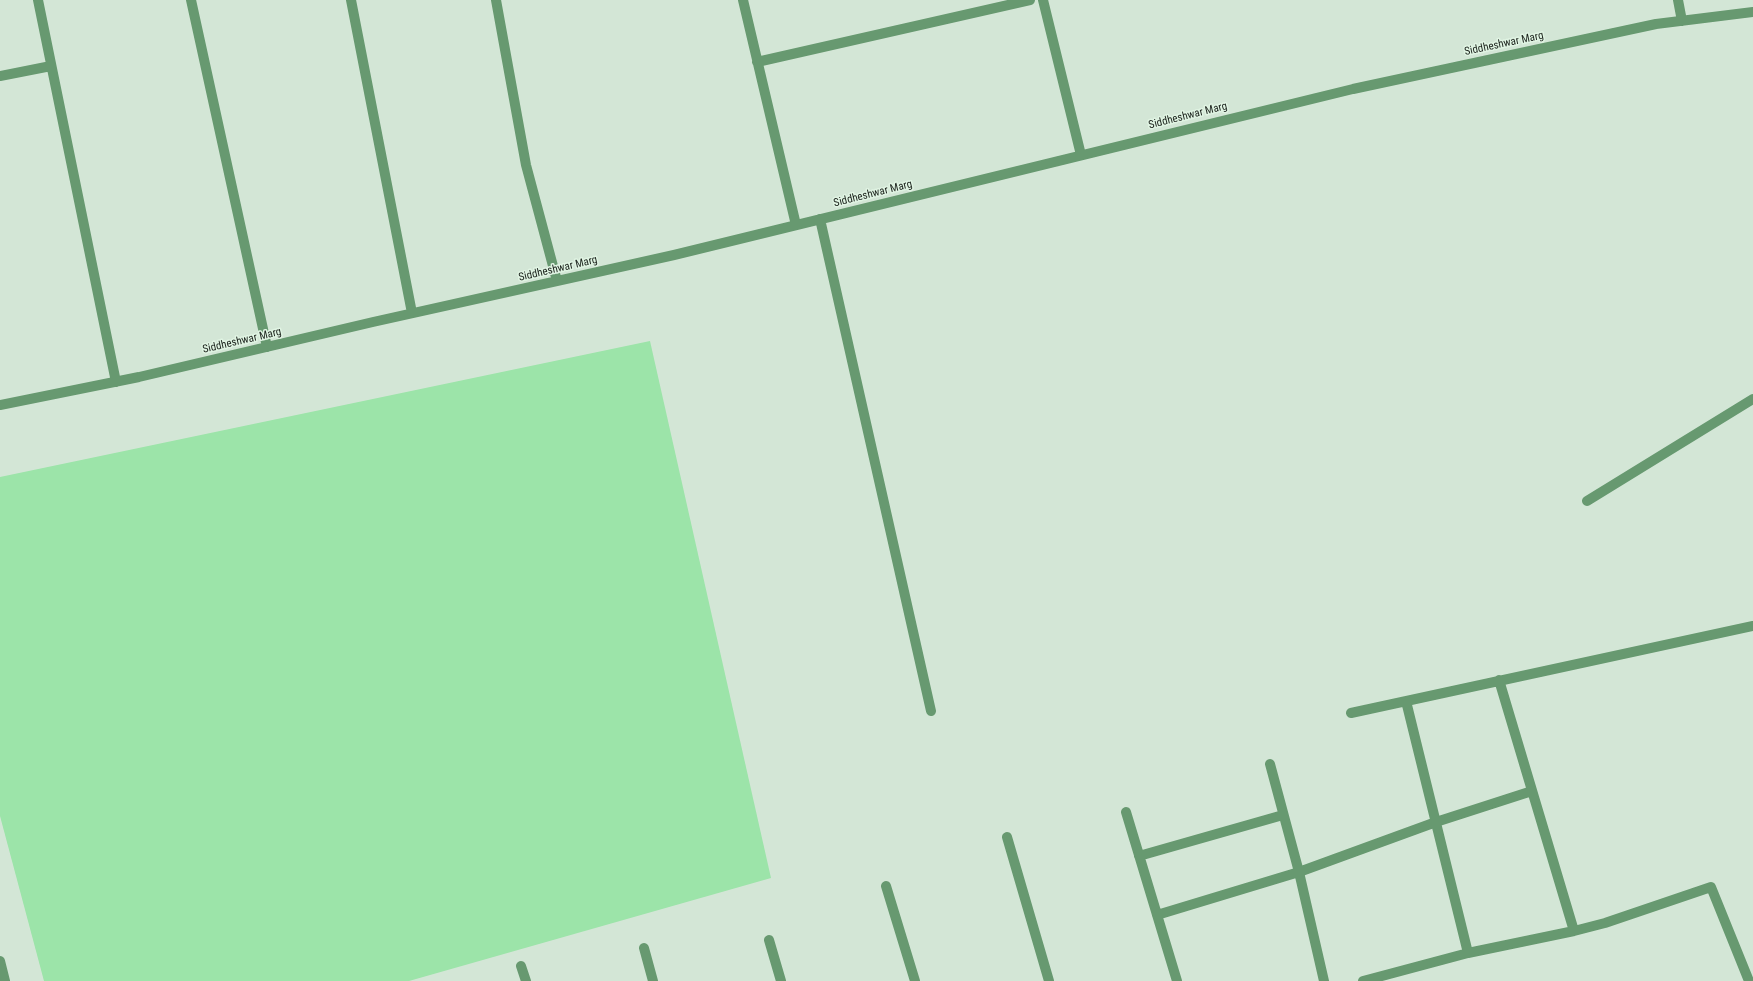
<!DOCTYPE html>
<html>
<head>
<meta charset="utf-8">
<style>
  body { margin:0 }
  canvas { display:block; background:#d3e6d6 }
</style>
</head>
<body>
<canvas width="1753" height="981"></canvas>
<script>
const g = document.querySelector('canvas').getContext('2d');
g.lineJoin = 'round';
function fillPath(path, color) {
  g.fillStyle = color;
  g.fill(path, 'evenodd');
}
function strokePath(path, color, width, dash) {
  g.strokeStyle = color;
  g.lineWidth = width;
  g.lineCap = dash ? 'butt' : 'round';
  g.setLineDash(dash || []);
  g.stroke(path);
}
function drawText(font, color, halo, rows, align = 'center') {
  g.font = font + ' "Roboto Condensed",sans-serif';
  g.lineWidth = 3;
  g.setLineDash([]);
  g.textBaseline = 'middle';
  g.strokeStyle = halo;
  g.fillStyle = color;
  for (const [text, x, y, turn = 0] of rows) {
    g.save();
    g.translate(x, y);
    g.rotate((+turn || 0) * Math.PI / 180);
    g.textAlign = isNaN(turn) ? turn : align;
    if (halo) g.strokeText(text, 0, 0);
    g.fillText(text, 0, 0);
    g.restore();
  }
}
fillPath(new Path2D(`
  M650,341L771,878L409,981H44L0,816V477Z`), '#9ce4a9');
strokePath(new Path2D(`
  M38,0L116,382
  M191,0L267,347
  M351,0L412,313
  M496,0L526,165L557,281
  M743,0L796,225
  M1043,0L1081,155
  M1678,0L1682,21
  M757,62L1030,0
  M0,76L51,66
  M820,219L931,711
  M0,405L139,377L373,322L674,255L1353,89L1656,24L1753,12
  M1587,501L1753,399
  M1499,680L1574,931
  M1406,701L1468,953
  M1351,713L1753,626
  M1270,764L1299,872L1324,981
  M1126,812L1177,981
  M1007,837L1049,981
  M1139,856L1283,815
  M886,886L915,981
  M1157,915L1299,872L1436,822L1532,791
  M769,940L781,981
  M644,948L653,981
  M0,961L5,981
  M521,966L526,981
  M1363,981L1468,953L1574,931L1605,923L1711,887L1749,981`), '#679970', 10);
drawText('11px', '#19201a', '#e0f4e3', [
  ["Siddheshwar Marg",1504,44,-12],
  ["Siddheshwar Marg",1188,116,-14],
  ["Siddheshwar Marg",873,194,-14],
  ["Siddheshwar Marg",558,269,-13],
  ["Siddheshwar Marg",242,341,-13]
]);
</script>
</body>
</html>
